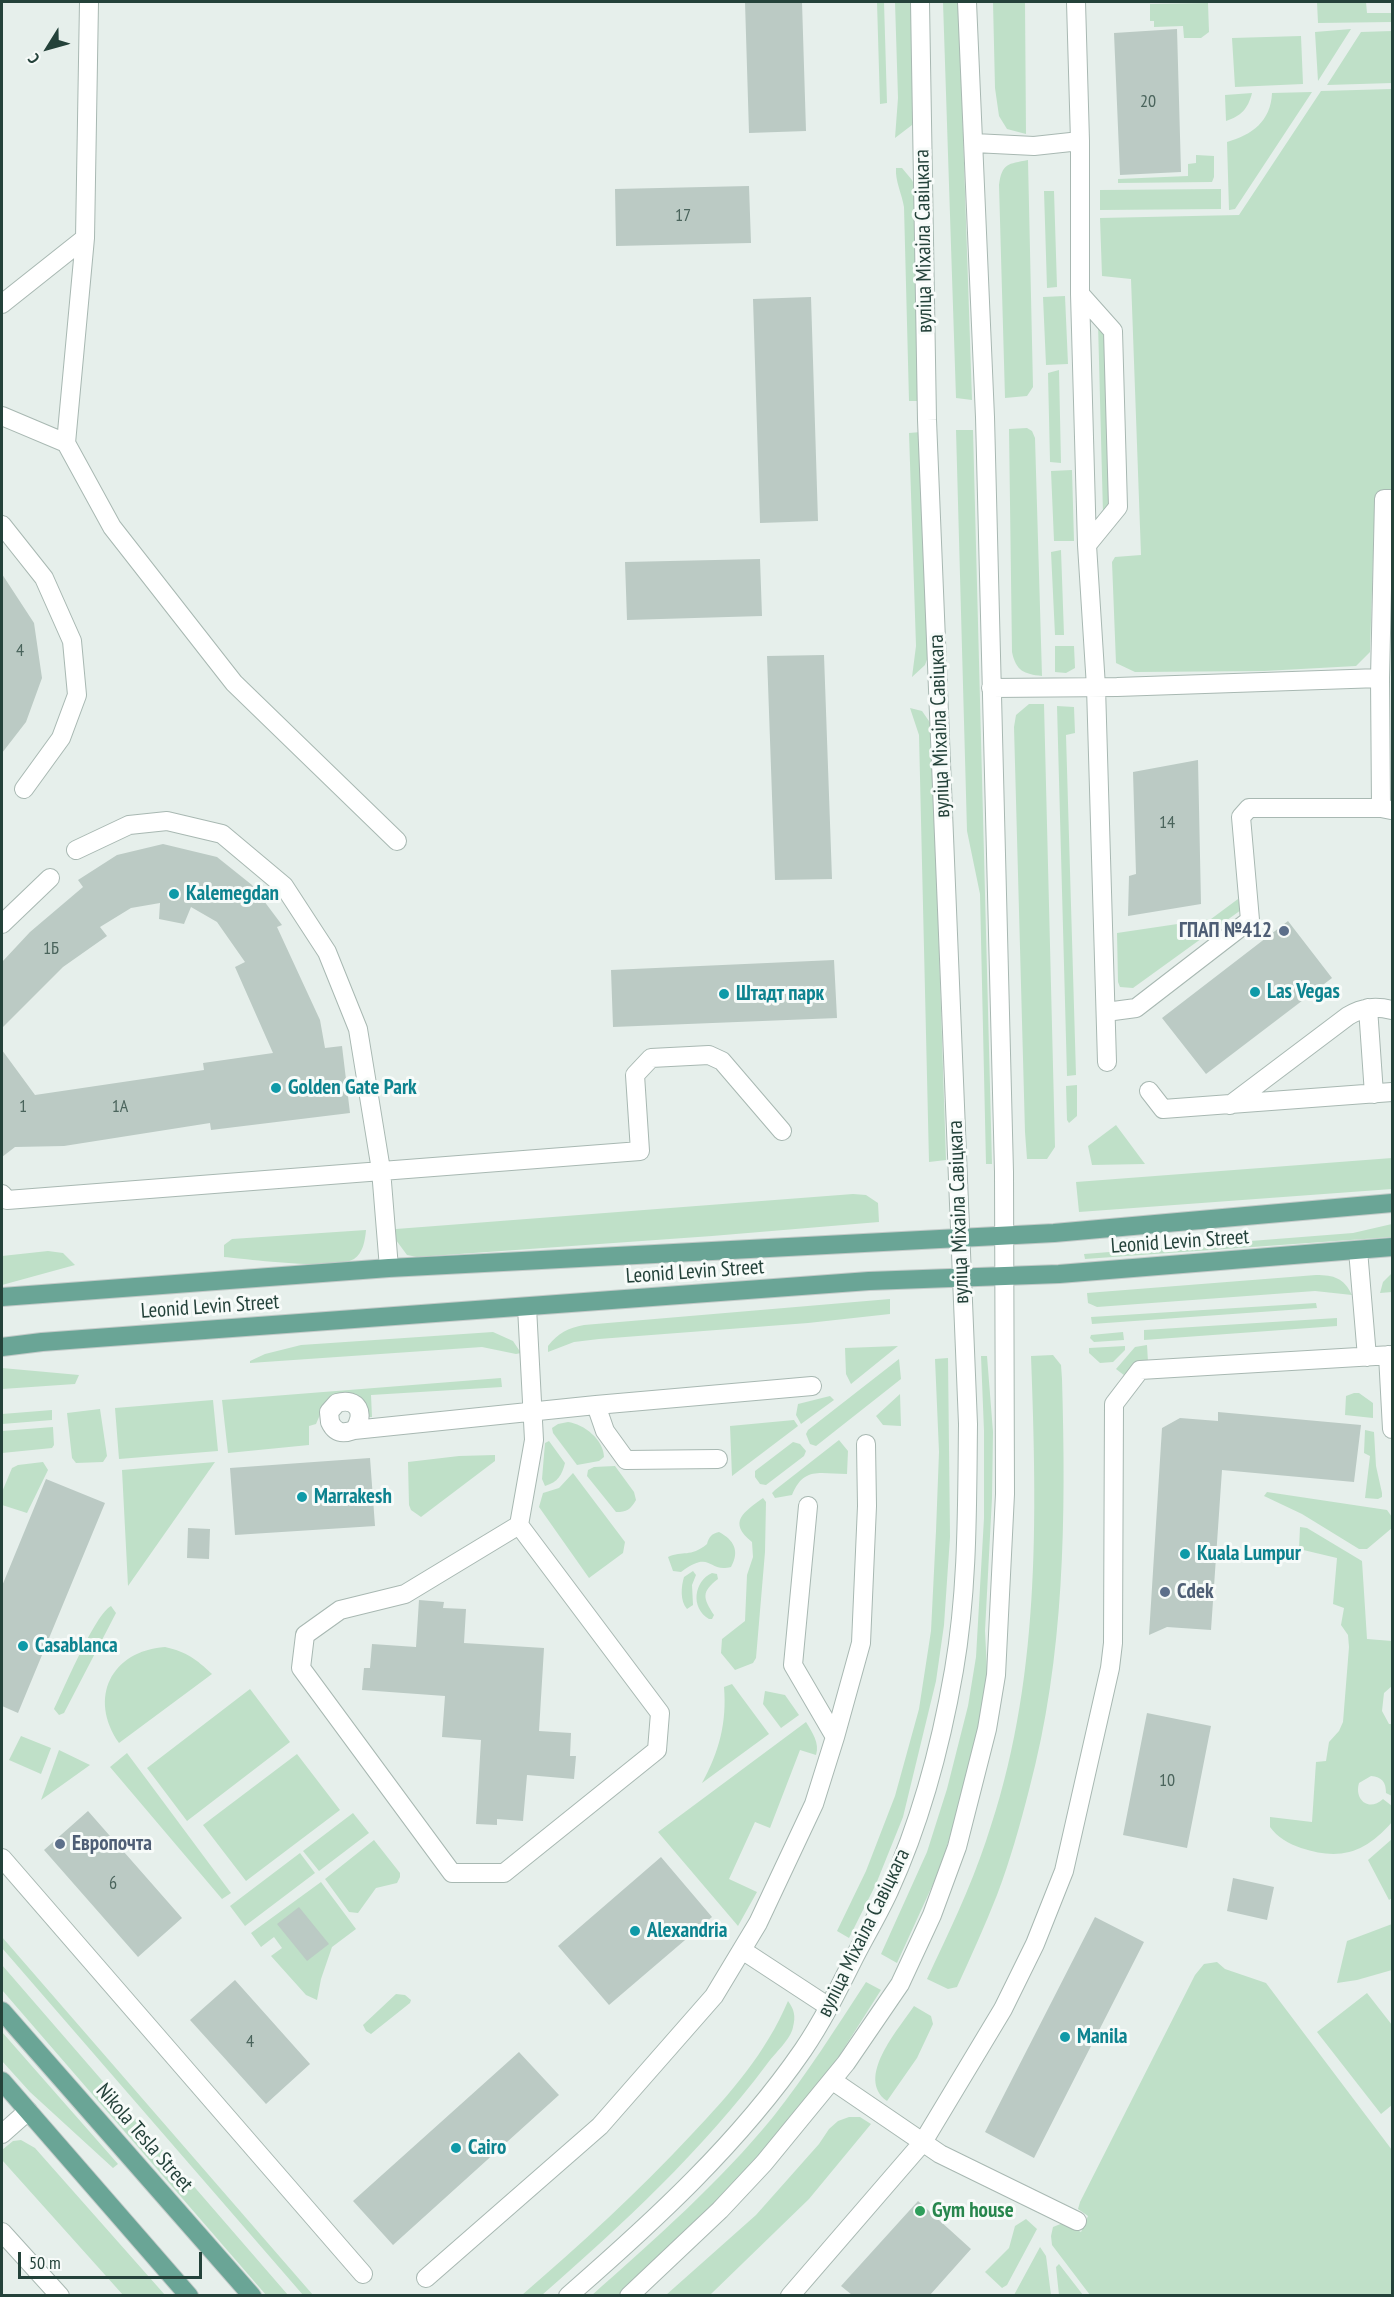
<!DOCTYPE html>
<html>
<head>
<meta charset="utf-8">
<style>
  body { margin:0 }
  #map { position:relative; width:1394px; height:2297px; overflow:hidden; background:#e6efeb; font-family:"PT Sans Narrow",sans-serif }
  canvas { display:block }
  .frame { position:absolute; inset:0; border:3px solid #24423a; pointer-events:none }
  .north { position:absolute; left:18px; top:18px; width:60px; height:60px; -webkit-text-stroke:4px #f7fbf9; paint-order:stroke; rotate:233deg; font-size:16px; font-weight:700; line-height:24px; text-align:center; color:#24423a }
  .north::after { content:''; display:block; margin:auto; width:21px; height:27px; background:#24423a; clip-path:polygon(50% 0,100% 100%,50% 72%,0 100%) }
  .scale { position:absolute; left:18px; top:2252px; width:184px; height:27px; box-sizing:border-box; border:3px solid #24423a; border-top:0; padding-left:8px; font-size:18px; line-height:21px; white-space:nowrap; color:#24423a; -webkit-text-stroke:4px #f7fbf9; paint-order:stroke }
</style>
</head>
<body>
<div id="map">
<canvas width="1394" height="2297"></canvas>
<div class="frame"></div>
<div class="north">С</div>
<div class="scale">50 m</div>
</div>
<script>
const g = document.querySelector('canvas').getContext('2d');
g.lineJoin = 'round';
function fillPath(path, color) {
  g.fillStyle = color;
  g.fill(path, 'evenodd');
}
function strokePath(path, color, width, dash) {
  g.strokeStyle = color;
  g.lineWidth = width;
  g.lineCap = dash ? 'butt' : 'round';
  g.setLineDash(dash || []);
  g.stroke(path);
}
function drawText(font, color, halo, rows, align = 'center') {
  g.font = font + ' "PT Sans Narrow",sans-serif';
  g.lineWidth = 6;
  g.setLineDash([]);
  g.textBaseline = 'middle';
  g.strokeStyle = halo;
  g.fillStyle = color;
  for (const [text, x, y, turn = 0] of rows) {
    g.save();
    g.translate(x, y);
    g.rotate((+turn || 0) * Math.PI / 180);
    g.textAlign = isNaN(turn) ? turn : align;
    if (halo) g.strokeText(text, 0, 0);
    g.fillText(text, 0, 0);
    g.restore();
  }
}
fillPath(new Path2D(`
  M877,2H884L887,103L880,104Z
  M895,2H912L916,107L912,125L895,138L898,98Z
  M943,2H957L959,14L972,400L956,398Z
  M993,2H1025L1026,134L1007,129L999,116L995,88Z
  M1317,2H1366L1367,13H1392V22L1318,23Z
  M1208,3L1209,32L1201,38H1184L1183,26L1154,27V21H1150V4Z
  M1351,29L1318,81L1315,32Z
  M1392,31V83L1327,85L1361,32Z
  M1301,36L1303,84L1235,87L1232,38Z
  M1392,89V493L1375,494L1370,652L1356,666L1264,671L1135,672L1116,663L1112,562L1115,557L1141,555L1131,279L1102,276L1100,218L1239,215L1321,91Z
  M1312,92L1235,209L1229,210L1227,142C1252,135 1271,121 1272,93Z
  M1252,93C1248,109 1241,116 1226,121L1225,95Z
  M1196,155L1214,156V177L1212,182L1118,183V179L1188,176V164L1196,163Z
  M1028,160L1033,387L1027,396L1005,398L999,185C1002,163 1008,164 1028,160Z
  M896,168H902L912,180L915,186L922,401H909L904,207C902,194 895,181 896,168Z
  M1221,189V209L1100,210V190Z
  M1044,191H1054L1057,287L1047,288Z
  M1065,296L1068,364L1046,365L1043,297Z
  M1098,323L1104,328L1109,507L1103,514Z
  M1059,370L1061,463L1050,462L1048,373Z
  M1027,428L1032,431L1035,438L1042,676C1024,674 1016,671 1012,652L1009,429Z
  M956,430H973L992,1164H986L980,894L967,831Z
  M921,432L929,654L925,665L912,677L916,646L909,433Z
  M1072,470L1074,541H1054L1051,471Z
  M1061,550L1064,635H1055L1051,552Z
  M1055,646H1074L1075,668L1066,673L1055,672Z
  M1029,704H1044L1055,1147L1047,1159H1027L1025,1132L1014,727L1016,715Z
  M1057,706L1074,707L1075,733L1066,735L1076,1075L1067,1076Z
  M910,708L922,711L931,724L934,797L946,1160L929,1162L919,735Z
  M1238,899L1241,910L1133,988L1120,987L1118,982L1117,933L1211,919Z
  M1077,1085V1116L1069,1123L1067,1120L1066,1086Z
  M1116,1125L1145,1164L1092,1165L1088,1146Z
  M1392,1158V1189L1079,1212L1076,1182Z
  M853,1194L866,1195L878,1203L879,1222L712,1236L417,1257L407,1255L393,1236L396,1229Z
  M1392,1224V1237L1085,1259L1084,1254L1353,1233Z
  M366,1230C365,1241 363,1253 354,1259C335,1271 249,1259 224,1257V1245L232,1239Z
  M48,1251L63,1253L75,1265L2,1285V1256Z
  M1392,1273V1292L1380,1293L1383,1282Z
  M1316,1275C1334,1275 1344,1278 1352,1295L1315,1291L1097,1307L1088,1303L1087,1293Z
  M890,1299V1314L808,1323L599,1339L574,1342L548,1352V1346C558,1333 568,1328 584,1325Z
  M1316,1303L1317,1308L1092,1324L1091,1317Z
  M1337,1318V1326L1144,1340V1330Z
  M493,1332L513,1341L521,1353L516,1354L482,1347L250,1363V1361L265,1354L301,1345Z
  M1123,1332L1124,1340L1094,1342L1090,1338L1091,1335Z
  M1147,1345L1148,1362L1129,1379L1116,1369L1135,1347Z
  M898,1346L851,1384L846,1374L845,1348Z
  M1125,1346V1350L1113,1362L1100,1363L1089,1353V1348Z
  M1053,1355L1061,1365L1062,1379C1066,1516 1065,1656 1029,1790C1020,1825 1010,1861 997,1895C985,1926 971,1956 957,1987L948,1989L927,1979C948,1934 970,1889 986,1841C1041,1684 1037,1520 1031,1356Z
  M981,1356H987L993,1432L992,1498L985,1631L988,1689L958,1811L939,1871L897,1963L881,1954L927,1852L947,1789L968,1706L976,1657L984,1518V1431Z
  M948,1358L950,1537L944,1625L936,1681L903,1817L876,1884L849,1938L837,1931L866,1871L895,1796L919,1709L931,1631L936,1531L939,1452L935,1359Z
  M899,1359L901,1379L816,1446L810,1444L806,1434L808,1430Z
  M2,1368L79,1375L75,1384L2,1389Z
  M501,1378L502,1387L371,1395L372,1417H367L362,1405L322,1410L316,1424L309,1426V1445L228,1453L222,1400Z
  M1354,1393H1359L1373,1403V1418L1345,1415L1346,1396Z
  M900,1394L901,1426L883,1425L876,1416Z
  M830,1396L834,1400L801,1424L796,1415L798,1404Z
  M213,1400L218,1451L119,1459L115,1408Z
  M100,1409L107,1456L103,1462L76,1463L72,1458L67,1413Z
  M52,1410V1420L2,1424V1414Z
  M794,1420L798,1426L732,1476L730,1426Z
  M568,1422C584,1424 604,1440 604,1457L599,1461L577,1465L553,1433L552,1428L558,1424Z
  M53,1427L54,1445L52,1448L2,1453V1431Z
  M1365,1430L1374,1432L1376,1466L1382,1493V1497L1378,1499L1365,1498L1370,1456L1364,1453Z
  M839,1440L848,1451L847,1474C820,1474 804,1466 792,1495L775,1498L772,1493L775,1490Z
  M549,1441L565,1463C562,1475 558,1482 545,1486L542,1479L545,1443Z
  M793,1442L800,1444L806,1451L804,1456L766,1485L760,1484L755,1477V1471Z
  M495,1455V1461L421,1517L411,1510L409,1505L408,1462L459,1456Z
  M43,1462L48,1470L27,1513L2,1505V1492L12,1468L18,1465Z
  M215,1462L128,1586L122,1470Z
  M615,1466L634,1492L636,1500C630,1510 627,1512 616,1512L587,1476L588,1470L594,1467Z
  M573,1473L625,1542L623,1553L589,1578L539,1507L543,1493L559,1488Z
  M1267,1492L1387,1510L1392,1517V1528L1367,1549H1359L1302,1514L1264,1496Z
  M763,1498L766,1502L765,1552L756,1658L753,1663L735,1670L721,1653L722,1639L745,1621L747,1575L753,1557L752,1542C727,1522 744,1512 763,1498Z
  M1300,1527L1307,1528L1362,1561L1367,1639L1392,1641V1686L1384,1693L1382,1711L1389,1724H1392V1796L1386,1793C1386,1782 1382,1777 1371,1776L1359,1783C1354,1800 1369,1812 1383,1799L1392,1806V1822C1365,1853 1340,1861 1301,1848C1289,1844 1277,1837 1270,1827V1817L1312,1822L1316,1762L1326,1761L1329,1742L1339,1731L1343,1722L1349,1647L1348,1635L1341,1625L1344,1608L1333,1604L1337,1558L1299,1549Z
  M719,1532C734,1540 740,1551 731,1567C707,1573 712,1549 681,1572L673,1571L668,1557C683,1550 690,1558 707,1544C709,1537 711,1534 719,1532Z
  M693,1571L696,1575L692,1585L693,1605L687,1609C680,1601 681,1587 684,1577Z
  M712,1573L717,1574L718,1579C701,1592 703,1598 714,1615L712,1619H709C690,1608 694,1581 712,1573Z
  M111,1606L116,1613L64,1713L59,1715L54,1709C64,1689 95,1614 111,1606Z
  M165,1647C187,1652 196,1659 212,1674L119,1743C88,1698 111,1651 165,1647Z
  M732,1684L769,1734L702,1783C719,1752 727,1723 724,1687Z
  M250,1689L290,1742L187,1821L147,1768Z
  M765,1691L785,1695L799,1715L781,1728L763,1704Z
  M806,1722C812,1732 820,1743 816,1755L800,1750L770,1828L755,1822L729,1879L757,1892L738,1926L658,1832Z
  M21,1736L51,1748L41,1774L9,1760Z
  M59,1750L90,1765L41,1800Z
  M127,1753L231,1893L222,1899L110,1767Z
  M297,1754L340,1810L246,1881L203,1825Z
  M353,1813L369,1833L319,1871L303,1851Z
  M1392,1839V1898L1389,1900L1368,1860Z
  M374,1840L400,1873V1877L397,1883L376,1888L358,1913L349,1912L325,1879Z
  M300,1853L315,1873L245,1926L230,1906Z
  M321,1882L356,1929L332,1947L321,1979L317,2000L306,1995L271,1956L282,1948L274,1937L261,1947L251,1933Z
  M1392,1924V1970L1357,1980L1337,1983L1347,1941Z
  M2,1937L313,2295H303L2,1948Z
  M1217,1962L1225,1969L1266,1983L1392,2150V2295H1090L1052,2245L1051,2236L1053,2227L1063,2223L1081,2232L1088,2216L1078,2209L1080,2202L1195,1975L1204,1964Z
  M2,1965L288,2295H266L2,1990Z
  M866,1982L881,1990L834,2064L787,2127L672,2249L620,2295L591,2296C655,2239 719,2183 773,2117C807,2074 836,2028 866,1982Z
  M1367,1993L1392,2025V2105L1381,2114L1317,2032Z
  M396,1994L405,1995L411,2000L410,2003L371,2034L366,2031L363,2025Z
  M788,2001C794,2009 796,2016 793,2027C791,2039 775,2053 767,2064C702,2151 623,2224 542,2295H522C581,2244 638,2192 692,2134C730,2094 766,2053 788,2001Z
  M914,2006L931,2016L933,2024L917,2058L887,2101C855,2078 898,2030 914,2006Z
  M2,2032L118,2164L113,2168L30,2092L2,2061Z
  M849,2117H860L871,2124L809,2199L710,2295H666L756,2215L819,2144L829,2129L838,2121Z
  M21,2140L35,2148L165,2295H123L2,2160V2150L13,2141Z
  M1026,2219L1037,2229L1007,2285L1002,2288L985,2272L1009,2248L1015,2226Z
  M1040,2247L1046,2256L1051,2295H1014Z
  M1059,2264L1083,2295H1059L1056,2267Z`), '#bfe0c8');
fillPath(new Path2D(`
  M745,2H802L806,131L749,133Z
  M1177,29L1181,172L1120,175L1114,33Z
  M749,186L751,243L616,246L615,189Z
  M811,297L818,521L760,523L753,299Z
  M760,559L762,616L627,620L625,562Z
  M2,574L34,623L42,678L26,722L2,753Z
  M824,655L832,879L775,880L767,656Z
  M1198,760L1201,904L1128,916L1129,876L1136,874L1133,772Z
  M163,844L217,857L252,885L282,925L277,927L320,1020L325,1048L342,1046L350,1113L211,1130L210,1123L64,1146L15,1147L2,1157V1050L35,1095L204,1070L203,1063L273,1053L235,967L245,962L217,922L191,907L184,924L159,919L160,903L131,908L100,927L107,936L63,967L2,1028V962L30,932L83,887L78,880L117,855Z
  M1288,921L1332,978L1206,1074L1162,1018Z
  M834,960L837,1018L613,1027L611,970Z
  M1218,1412L1361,1425L1354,1482L1222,1470L1211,1630L1167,1627L1149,1635L1162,1428L1180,1418L1218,1421Z
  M370,1458L375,1526L235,1535L230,1468Z
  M46,1479L105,1503L18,1713L2,1706V1586Z
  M188,1528L210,1529L209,1559L187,1558Z
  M419,1600L444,1602L443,1608L466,1609L464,1643L544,1648L539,1731L571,1733L570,1756H576L574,1779L527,1775L523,1821L497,1819V1825L476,1824L481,1740L442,1737L445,1696L362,1690L364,1668H370L372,1644L416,1647Z
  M1147,1713L1211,1726L1187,1848L1123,1835Z
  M88,1811L182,1918L138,1957L44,1850Z
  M661,1857L712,1917L609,2005L558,1946Z
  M1233,1878L1274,1887L1267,1920L1227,1911Z
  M299,1907L329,1944L307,1961L277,1924Z
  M1095,1917L1144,1942L1034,2158L985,2132Z
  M235,1980L310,2064L266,2104L190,2020Z
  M519,2052L559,2095L393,2245L353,2201Z
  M918,2201L971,2249L930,2295H852L841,2286Z`), '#bbcac4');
const minor = new Path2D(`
  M1080,141V294L1087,545L1096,687L1107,1062
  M974,143L1034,146L1080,141L1076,2
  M1080,294L1113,331L1118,507L1087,545
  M2,304L85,238L89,2
  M2,416L66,443L112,527L234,683L397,841
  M66,443L85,238
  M2,525L44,578L72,641L77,695L61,738L24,789
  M991,688L1117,687L1380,678
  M1391,810L1381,808L1380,678L1384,499H1392
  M76,850L129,825L167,821L222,834L284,886L327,952L358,1029L381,1170L389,1268
  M2,924L50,878
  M1368,1008L1374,1094
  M1106,1012L1136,1008L1250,920L1241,817L1249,808H1381
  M1149,1091L1163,1109L1392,1092
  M1230,1105L1348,1016C1363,1007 1376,1006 1392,1010
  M2,1194L7,1200L640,1151L635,1075L651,1058L709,1055L722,1061L782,1131
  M1358,1250L1367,1357
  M1388,1355L1392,1429
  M596,1405L605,1431L626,1460L718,1459
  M354,1430C366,1414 358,1397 337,1403L329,1412L330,1422C335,1433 343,1434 354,1430L596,1405L812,1386
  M808,1506L793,1665L835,1737
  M519,1525L405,1594L340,1610L305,1635L301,1668L452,1873H504L657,1750L660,1713L519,1525L534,1440L527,1307
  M2,1858L363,2274
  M742,1950L829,2007
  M833,2081L940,2154L1077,2221
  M2,2134L28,2111
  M2,2232L60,2296
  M426,2278L600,2126L714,1996L758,1923L814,1804L835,1737L861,1643L867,1506L866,1444
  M568,2296C653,2222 739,2143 803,2050C822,2022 837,1992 852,1962C864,1938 878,1915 889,1891C921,1821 941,1745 954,1670C968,1589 967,1506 968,1424L927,420L920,2
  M629,2296L720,2210L764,2163L846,2063L900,1984L932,1915L957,1847L987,1729L996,1675L1005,1494L1004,1172L985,417L967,2
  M790,2296L923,2142L1003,2009L1035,1944L1064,1871L1110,1668L1113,1643L1114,1404L1140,1370L1392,1355`);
const major = new Path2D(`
  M2,1297L389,1268L1054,1233L1392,1203
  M2,1347L42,1342L869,1281L1059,1274L1392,1247
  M2,2011L252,2296
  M2,2081L189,2296`);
strokePath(minor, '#a8b8b2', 20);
strokePath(major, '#c2cac8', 20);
strokePath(minor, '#fff', 18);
strokePath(major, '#6aa596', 18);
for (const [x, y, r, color] of [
  [174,894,6,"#0f9aa8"],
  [1284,931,6,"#5c6f8a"],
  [1255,992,6,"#0f9aa8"],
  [724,994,6,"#0f9aa8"],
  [276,1088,6,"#0f9aa8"],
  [302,1497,6,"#0f9aa8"],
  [1185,1554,6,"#0f9aa8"],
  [1165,1592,6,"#5c6f8a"],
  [23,1646,6,"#0f9aa8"],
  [60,1844,6,"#5c6f8a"],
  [635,1931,6,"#0f9aa8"],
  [1065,2037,6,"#0f9aa8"],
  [456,2148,6,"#0f9aa8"],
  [920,2211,6,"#2e9e5b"]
]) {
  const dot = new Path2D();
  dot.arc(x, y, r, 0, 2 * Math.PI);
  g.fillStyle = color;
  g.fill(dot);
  strokePath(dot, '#f7fbf9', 2);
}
drawText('18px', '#4a645c', null, [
  ["20",1148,102],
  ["17",683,216],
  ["4",20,651],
  ["14",1167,823],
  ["1Б",51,949],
  ["1",23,1107],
  ["1А",120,1107],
  ["10",1167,1781],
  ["6",113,1884],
  ["4",250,2042]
]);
drawText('21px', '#24423a', '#f7fbf9', [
  ["вуліца Міхаіла Савіцкага",924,241,-91],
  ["вуліца Міхаіла Савіцкага",940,726,-92],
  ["вуліца Міхаіла Савіцкага",959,1212,-92],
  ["Leonid Levin Street",1180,1242,-4],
  ["Leonid Levin Street",695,1272,-4],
  ["Leonid Levin Street",210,1307,-4],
  ["вуліца Міхаіла Савіцкага",864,1933,-64],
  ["Nikola Tesla Street",144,2138,49]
]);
drawText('bold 21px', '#0d838f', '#f7fbf9', [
  ["Kalemegdan",186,894],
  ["Las Vegas",1267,992],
  ["Штадт парк",736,994],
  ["Golden Gate Park",288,1088],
  ["Marrakesh",314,1497],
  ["Kuala Lumpur",1197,1554],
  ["Casablanca",35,1646],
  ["Alexandria",647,1931],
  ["Manila",1077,2037],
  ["Cairo",468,2148]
], 'left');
drawText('bold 21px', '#4e5e75', '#f7fbf9', [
  ["ГПАП №412",1272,931,"right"],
  ["Cdek",1177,1592],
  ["Европочта",72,1844]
], 'left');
drawText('bold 21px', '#27864d', '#f7fbf9', [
  ["Gym house",932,2211]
], 'left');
</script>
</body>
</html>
